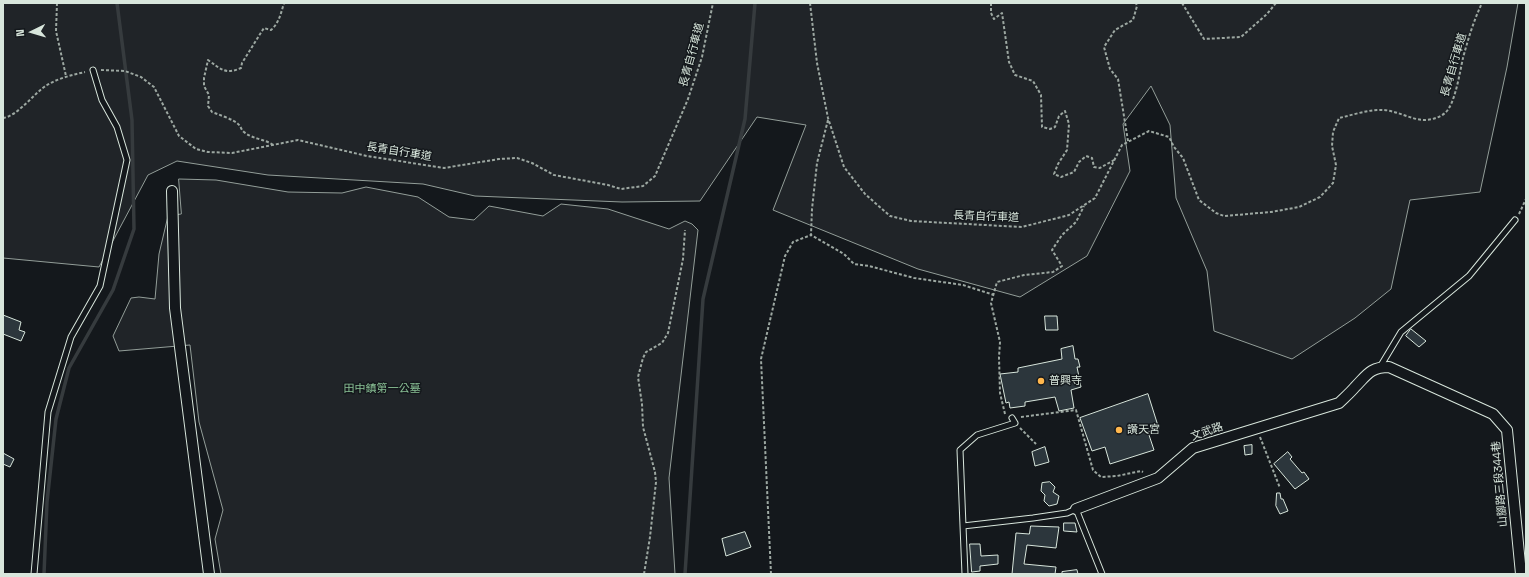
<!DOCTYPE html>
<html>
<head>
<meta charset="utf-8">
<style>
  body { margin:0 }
  #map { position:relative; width:1529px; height:577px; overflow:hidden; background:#14181c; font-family:"Space Grotesk",sans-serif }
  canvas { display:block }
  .frame { position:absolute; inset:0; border:4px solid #d8e6dc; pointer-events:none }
  .north { position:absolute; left:12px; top:12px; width:40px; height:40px; -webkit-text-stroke:3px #14181c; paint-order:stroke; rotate:265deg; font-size:11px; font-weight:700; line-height:16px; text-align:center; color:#d8e6dc }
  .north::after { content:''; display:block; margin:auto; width:14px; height:18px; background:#d8e6dc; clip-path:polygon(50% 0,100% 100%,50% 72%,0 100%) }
</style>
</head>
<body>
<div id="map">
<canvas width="1529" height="577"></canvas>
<div class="frame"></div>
<div class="north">N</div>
</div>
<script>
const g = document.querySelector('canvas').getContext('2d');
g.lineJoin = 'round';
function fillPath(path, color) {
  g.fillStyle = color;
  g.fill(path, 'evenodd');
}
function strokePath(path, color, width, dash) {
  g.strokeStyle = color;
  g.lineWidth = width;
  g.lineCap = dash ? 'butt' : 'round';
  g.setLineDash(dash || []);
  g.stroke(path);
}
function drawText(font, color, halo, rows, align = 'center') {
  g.font = font + ' "Space Grotesk","Noto Sans TC",sans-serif';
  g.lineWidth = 3;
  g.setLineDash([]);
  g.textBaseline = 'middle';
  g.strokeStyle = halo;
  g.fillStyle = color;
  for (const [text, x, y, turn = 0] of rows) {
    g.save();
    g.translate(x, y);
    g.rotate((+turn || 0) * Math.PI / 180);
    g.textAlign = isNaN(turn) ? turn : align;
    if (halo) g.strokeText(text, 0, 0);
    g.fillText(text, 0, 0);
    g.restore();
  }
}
const green = new Path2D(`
  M3,3H1518L1507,67L1480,192L1410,200L1391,289L1355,318L1292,359L1214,331L1207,271L1176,198L1170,125L1151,86L1123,124L1130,171L1087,256L1020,297L918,269L773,210L806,125L757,117L700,201L622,202L475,196L423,184L268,175L177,161L148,175L99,267L3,258Z
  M179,179L216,180L288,192L342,193L366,187L418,197L449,217L474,220L489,206L543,216L561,204L608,209L669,229L685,221L692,224L698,230L669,478L675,574H221L215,539L223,510L199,422L190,345L119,351L113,336L131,298L139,297L155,299L159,254L168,216L181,214Z`);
fillPath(green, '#202428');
strokePath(green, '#939e99', 1);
strokePath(new Path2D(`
  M44,574L47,502L56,419L69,368L113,290L134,229L132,120L117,3
  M685,574L703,299L745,119L755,3`), '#363b3e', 3.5);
const building = new Path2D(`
  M3,315L21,322L19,330L25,332L21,341L3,334Z
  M1045,316H1057L1058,330H1046Z
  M1411,329L1426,341L1419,347L1406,336Z
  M1073,346L1075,359H1078L1080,367H1077L1081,387L1071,390L1074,408L1059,411L1055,397L1025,402V406L1010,408L1009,402L1006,403L1000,374L1018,372V368L1062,359L1061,349Z
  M1148,394L1159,429L1148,432L1154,450L1110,464L1105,447L1092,451L1080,418Z
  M1252,445V454L1245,455L1244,446Z
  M1045,447L1049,462L1035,466L1032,452Z
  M1288,452L1292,457L1290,459L1302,473L1304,472L1309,479L1295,489L1274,464Z
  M3,453L14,459L10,467L3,464Z
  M1050,482L1055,487L1053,492L1059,496L1057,504L1049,506L1044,501L1045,495L1041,491L1042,483Z
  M1277,493H1280L1281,499H1283L1288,511L1280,514L1276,506Z
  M1064,523H1075L1077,532L1064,531Z
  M1031,526L1059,527L1056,548L1027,545L1024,564L1056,567L1055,574H1012L1016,533L1029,534Z
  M745,532L751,547L726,556L722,539Z
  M970,544H980L981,556L998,555V564L980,566V571L972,572Z
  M1077,570L1078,574H1062V572Z`);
fillPath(building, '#2c363c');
strokePath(building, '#d8e6dc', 1);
const lane = new Path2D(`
  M1380,367L1401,332L1469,276L1515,220
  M963,526L960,450L977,435L1015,423L1012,418
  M34,574L48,412L71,337L100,286L127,160L117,127L102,100L93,70
  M965,574L963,526L1033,518L1067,513L1076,509L1102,574`);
const street = new Path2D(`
  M172,191L175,308L209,574
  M1076,509L1158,478L1193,448L1339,403C1344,398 1350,393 1355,387C1367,375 1370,367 1389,367L1493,414L1507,430L1521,574`);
strokePath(lane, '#d8e6dc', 7);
strokePath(street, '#d8e6dc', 12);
strokePath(new Path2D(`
  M57,3L56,31L66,76
  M810,3L817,63L828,118L844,167L865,194L890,216L911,221L1022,227L1069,215L1095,198L1122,145L1149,131L1169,137L1174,147L1183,158L1199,200L1216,213L1224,216L1271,212L1299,207L1320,197L1333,183L1336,165L1332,146L1333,132L1339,118C1353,115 1369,109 1384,110C1397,111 1410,119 1423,120C1431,120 1439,118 1445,113C1455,105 1460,71 1463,58C1468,39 1474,20 1482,3
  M991,3V13L994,19L1002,13L1009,62L1015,75L1033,81L1041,95L1042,127L1050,129L1055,127L1059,116L1065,111L1069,124L1067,150L1058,164L1054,174L1061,177L1074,172L1079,162L1086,156L1092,158L1094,167L1100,168L1114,160
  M1182,3L1204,39L1241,37L1267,14L1276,3
  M101,70L125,71L141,77L154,87L179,136L196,149L208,152L232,153L298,140L367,156L444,168L499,159L517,158L532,163L554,175L608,185L621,189L643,186L655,176L688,99L702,57L713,3
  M3,118C18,116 34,93 47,85C59,78 72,75 85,72
  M828,120L817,163L812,209L811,235L844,254L854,264L869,266L914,278L963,285L994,295
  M1128,141L1118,79L1110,69L1104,47L1115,30L1133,20L1137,6L1136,3
  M273,145C265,139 252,139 244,132C241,130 241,126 238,124C235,120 217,114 212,112L208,106L209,95L204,86V78L208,60C221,69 225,75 241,68L242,63L262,31L264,28L271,30C279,23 281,13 284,3
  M1519,214L1526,199
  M1005,414L1000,393L999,357L1000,342L991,303L997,282L1024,275L1053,272L1062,266L1052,250L1062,235L1076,222L1084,206
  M1021,417L1076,410L1093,470L1101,477L1117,476L1141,471L1143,472
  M1020,428L1036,444
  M1260,437L1280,488
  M644,574L650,537L656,482L655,472L643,427L642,404L638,377L643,358L646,352L662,343L668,333L683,259L685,230
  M771,574L761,359L785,256L793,242L811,235`), '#9da8a2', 2, [3, 2]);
strokePath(lane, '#14181c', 5);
strokePath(street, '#14181c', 10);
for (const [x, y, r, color] of [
  [1041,381,4,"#ffb74d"],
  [1119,430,4,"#ffb74d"]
]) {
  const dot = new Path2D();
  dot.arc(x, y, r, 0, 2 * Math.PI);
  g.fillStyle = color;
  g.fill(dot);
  strokePath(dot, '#14181c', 1.5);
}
drawText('11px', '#d8e6dc', '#14181c', [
  ["長青自行車道",692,55,-75],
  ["長青自行車道",1454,65,-74],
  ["長青自行車道",399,152,9],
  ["長青自行車道",986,217,2],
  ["文武路",1207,432,-19],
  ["山腳路三段344巷",1500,484,-95]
]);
drawText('11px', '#d8e6dc', '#14181c', [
  ["普興寺",1049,381],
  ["讚天宮",1127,430]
], 'left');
drawText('11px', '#8ac095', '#14181c', [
  ["田中鎮第一公墓",382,389]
]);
</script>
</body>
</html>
